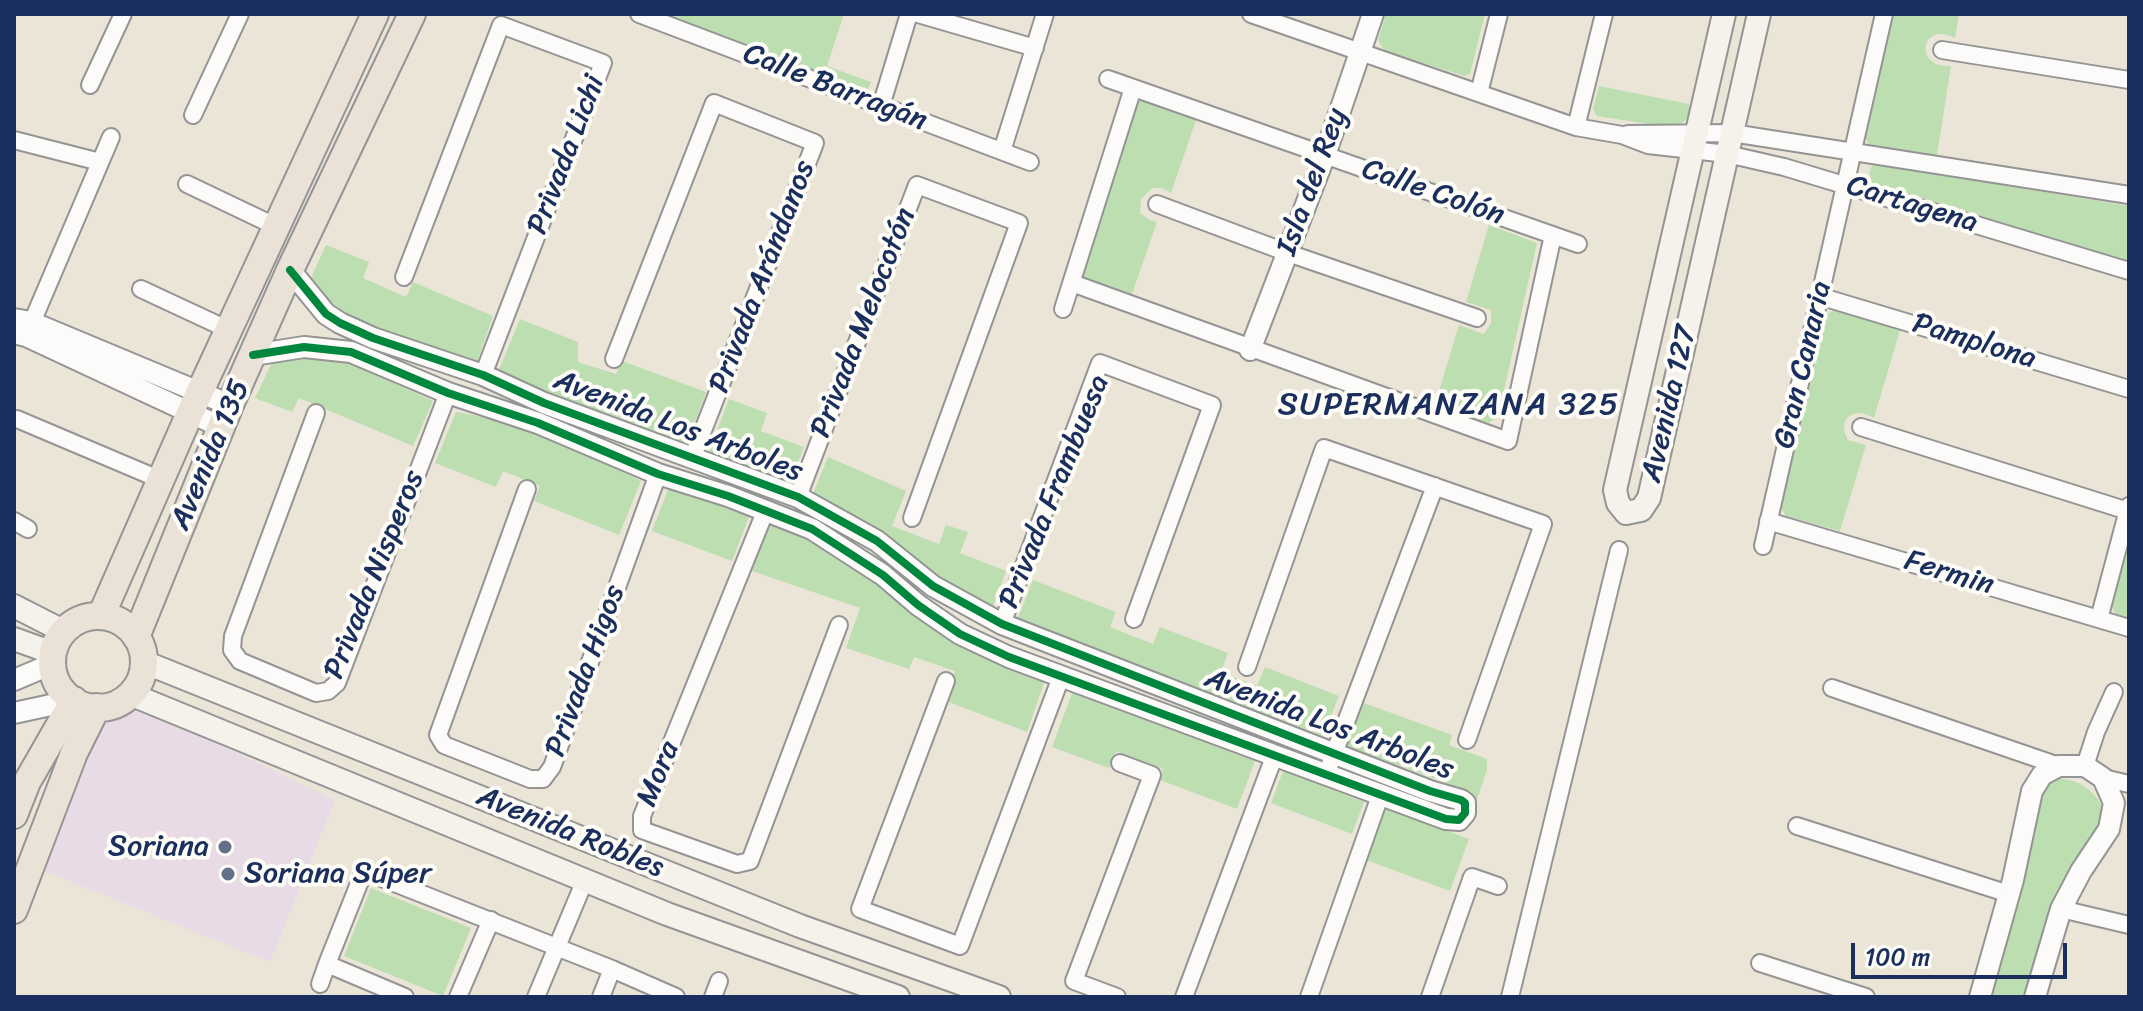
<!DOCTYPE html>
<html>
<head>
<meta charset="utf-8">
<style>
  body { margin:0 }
  #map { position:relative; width:2143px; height:1011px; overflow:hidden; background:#ebe5d8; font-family:Sriracha,sans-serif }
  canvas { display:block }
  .frame { position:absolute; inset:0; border:16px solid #1b2f5e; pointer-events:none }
  .scale { position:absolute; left:1851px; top:943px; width:216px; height:36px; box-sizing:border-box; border:4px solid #1b2f5e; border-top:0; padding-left:10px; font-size:24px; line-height:28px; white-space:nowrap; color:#1b2f5e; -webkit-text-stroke:6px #fdfcf7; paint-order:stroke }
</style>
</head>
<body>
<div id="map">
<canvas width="2143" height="1011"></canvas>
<div class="frame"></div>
<div class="scale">100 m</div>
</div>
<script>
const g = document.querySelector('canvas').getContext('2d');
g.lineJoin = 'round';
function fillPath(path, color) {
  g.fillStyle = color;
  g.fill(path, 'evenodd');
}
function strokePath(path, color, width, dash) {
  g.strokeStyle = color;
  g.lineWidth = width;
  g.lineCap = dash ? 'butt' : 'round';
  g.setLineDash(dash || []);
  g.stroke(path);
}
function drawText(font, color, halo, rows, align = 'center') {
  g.font = font + ' Sriracha,sans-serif';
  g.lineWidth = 8;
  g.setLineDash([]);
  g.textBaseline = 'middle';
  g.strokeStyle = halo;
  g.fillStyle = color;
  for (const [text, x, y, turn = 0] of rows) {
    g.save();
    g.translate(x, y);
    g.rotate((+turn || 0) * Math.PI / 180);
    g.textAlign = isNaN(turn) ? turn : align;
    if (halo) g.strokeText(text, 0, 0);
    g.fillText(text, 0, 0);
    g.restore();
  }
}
fillPath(new Path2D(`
  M135,705L335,800L270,962L42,870L100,714H115L128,710Z`), '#e8dbe6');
fillPath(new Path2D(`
  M660,14H844L827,66L871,82L867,91Z
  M1386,14H1485L1470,74L1464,76L1385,51L1378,40Z
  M1892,14H1959L1955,38C1921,20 1912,68 1951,66L1937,155L1869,145L1865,137Z
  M1599,86L1689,104V118L1673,128L1597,116L1593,109Z
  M1138,99L1196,120L1171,193L1162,188H1152L1141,199L1140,213L1150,220L1157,222L1132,294L1081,277Z
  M1879,165L2129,206V262L1872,183L1869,172L1872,166Z
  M1489,225L1537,243L1498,417L1488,423L1435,404L1459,325L1484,334L1491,323V310L1466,302Z
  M326,245L369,262L363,278L406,297L413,282L493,316L475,367C420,346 346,328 310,280Z
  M1835,310L1900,330L1874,418C1854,406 1836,418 1848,440L1866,445L1840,531L1786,516L1781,508L1827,314Z
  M520,319L578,342V362L616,374L622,361L706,392L686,446L498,372Z
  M305,356L337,357L433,401L413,446L299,398L292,412L255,398L274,358Z
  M729,399L767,413L761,431L804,447L790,482L709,452Z
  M456,412C521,422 583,452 641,481L619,535L534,501L540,486L503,471L496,487L435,463Z
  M828,457L906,491L892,526L939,544L946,525L968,532L960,553L1006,571L991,612L812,496Z
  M669,487L749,517L732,561L652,531Z
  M770,520L808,537L1045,680L1027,732L946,701L955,671L914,657L909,669L846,648L860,608L752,571Z
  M2129,540V619L2116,615L2112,607Z
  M1033,580L1116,612L1110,627L1153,644L1160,627L1228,653L1221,672L1257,686L1265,667L1339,696L1323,736L1018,618Z
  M1072,693L1255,761L1237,809L1160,780L1163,769L1116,751L1109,768L1052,747Z
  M1361,702L1452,735L1449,745L1487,759V770L1475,805L1469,804L1457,787L1344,745Z
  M1283,771L1364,802L1352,834L1271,803Z
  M2050,778C2081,778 2096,790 2108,818L2055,904L2033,966L2027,997H1983L2036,792Z
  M1385,808L1469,839L1450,891L1366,860Z
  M371,888L471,928L443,996L344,956Z`), '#bddeb0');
const minor = new Path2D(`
  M639,14L1030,162
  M918,14L1035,48
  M1251,14L1576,127L1622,135L1648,145L1727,154L1784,167L2129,271
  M1942,50L2129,80
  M1108,79L1578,244
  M90,85L123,14
  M1479,93L1499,14
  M881,106L909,14
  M193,115L240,14
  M1576,127L1604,14
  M1628,134L1732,133L2129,195
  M14,140L100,162
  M1002,151L1045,14
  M187,184L277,227
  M1157,204L1288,253L1477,318
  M404,277L501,25L603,63L483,375
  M1072,283L1508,441L1553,235
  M141,289L229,330
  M1819,296L2129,389
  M1063,309L1133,88
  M27,334L111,137
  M614,359L714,103L815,143L693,456
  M316,413L233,636L232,650L240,661L316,693L328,691L337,683L448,393
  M17,419L161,480
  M1861,427L2128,511
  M527,489L438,735L444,745L530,779H543L552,767L658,474
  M798,497L917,185L1019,223L912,518
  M765,512L642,816V830L737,864L750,861L839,625
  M14,521L28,529
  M1768,521L2129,628
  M1763,546L1884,14
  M2099,619L2129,506
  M1002,624L1100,363L1212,405L1134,619
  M1247,667L1324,448L1543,524L1467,740
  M946,681L860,909L960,946L1061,677
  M1832,688L2059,766
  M2085,766L2096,732L2114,692
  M1326,775L1435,486
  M2103,778L2129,784
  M1797,826L2009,894
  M2061,909L2129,925
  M1760,963L1866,997
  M320,984L327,964
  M405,997L327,964L364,871L612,969
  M458,997L491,920
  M536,997L585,880
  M601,997L612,969L676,997
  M713,997L719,981
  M1117,997L1074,981L1152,775L1120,763
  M1184,997L1274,757
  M1309,997L1380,796
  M1430,997L1472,877L1498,886
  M1510,997L1619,550`);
const tertiary = new Path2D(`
  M14,319L31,322L230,405
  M14,333L26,336L221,427
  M1250,350L1325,155L1373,14
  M253,355L304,347L351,352L448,393L538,423L658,474L728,496L812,529L883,575L918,605L960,634L1009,657L1446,819L1459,820L1465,813V803L1461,800L1430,791L1002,624L933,586L877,541L798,497L544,403L483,375L373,338L340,323L326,314L290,270
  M14,680L52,664
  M14,713L74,700
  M1980,997L2013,880L2032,791L2042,775L2059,766H2085L2103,778L2114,803L2109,829L2081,871L2061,909L2035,997`);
const secondary = new Path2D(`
  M1724,14L1615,490L1618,503L1626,513L1641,510L1649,498L1759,14
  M14,606L63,631
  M14,639L53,653
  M144,662L800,926L999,997
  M130,694L667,914L898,997`);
const primary = new Path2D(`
  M101,616L190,413L375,14
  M52 662a46 46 0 1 1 92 0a46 46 0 1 1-92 0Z
  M136,637L230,405L290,270L412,14
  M14,815L27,782L74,700
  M14,910L74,753L97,707`);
strokePath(minor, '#949495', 20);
strokePath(tertiary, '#949495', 24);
strokePath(secondary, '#949495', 26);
strokePath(primary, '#949495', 30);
strokePath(minor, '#fcfbf9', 16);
strokePath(tertiary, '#fcfbf9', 20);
strokePath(secondary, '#f5f2ec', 22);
strokePath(primary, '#ebe2d7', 26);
strokePath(new Path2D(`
  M253,355L304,347L351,352L448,393L538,423L658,474L728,496L812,529L883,575L918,605L960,634L1009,657L1446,819L1459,820L1465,813V803L1461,800L1430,791L1002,624L933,586L877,541L798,497L544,403L483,375L373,338L340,323L326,314L290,270`), '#00873e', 8);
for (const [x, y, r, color] of [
  [225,847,8,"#646f89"],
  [228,874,8,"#646f89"]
]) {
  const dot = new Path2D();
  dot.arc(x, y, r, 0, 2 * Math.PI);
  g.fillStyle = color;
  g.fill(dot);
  strokePath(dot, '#fdfcf7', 3);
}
drawText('30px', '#1b2f5e', '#fdfcf7', [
  ["Calle Barragán",835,88,21],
  ["Privada Lichi",567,155,-69],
  ["Isla del Rey",1313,182,-70],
  ["Calle Colón",1433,193,19],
  ["Cartagena",1912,205,17],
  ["Privada Arándanos",763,277,-69],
  ["Privada Melocotón",864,323,-69],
  ["Pamplona",1974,342,17],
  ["Gran Canaria",1804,365,-77],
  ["Avenida 127",1670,404,-77],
  ["Avenida Los Arboles",678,427,21],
  ["Avenida 135",211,455,-67],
  ["Privada Frambuesa",1055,492,-68],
  ["Fermin",1949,574,17],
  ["Privada Nisperos",375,575,-68],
  ["Privada Higos",586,671,-70],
  ["Avenida Los Arboles",1329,725,21],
  ["Mora",659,774,-68],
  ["Avenida Robles",570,833,22]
]);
drawText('30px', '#1b2f5e', '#fdfcf7', [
  ["Soriana",209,847],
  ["Soriana Súper",244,874,"left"]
], 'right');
g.letterSpacing = '2px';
drawText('32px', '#1b2f5e', '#fdfcf7', [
  ["SUPERMANZANA 325",1449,406]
]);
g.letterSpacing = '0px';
</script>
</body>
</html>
